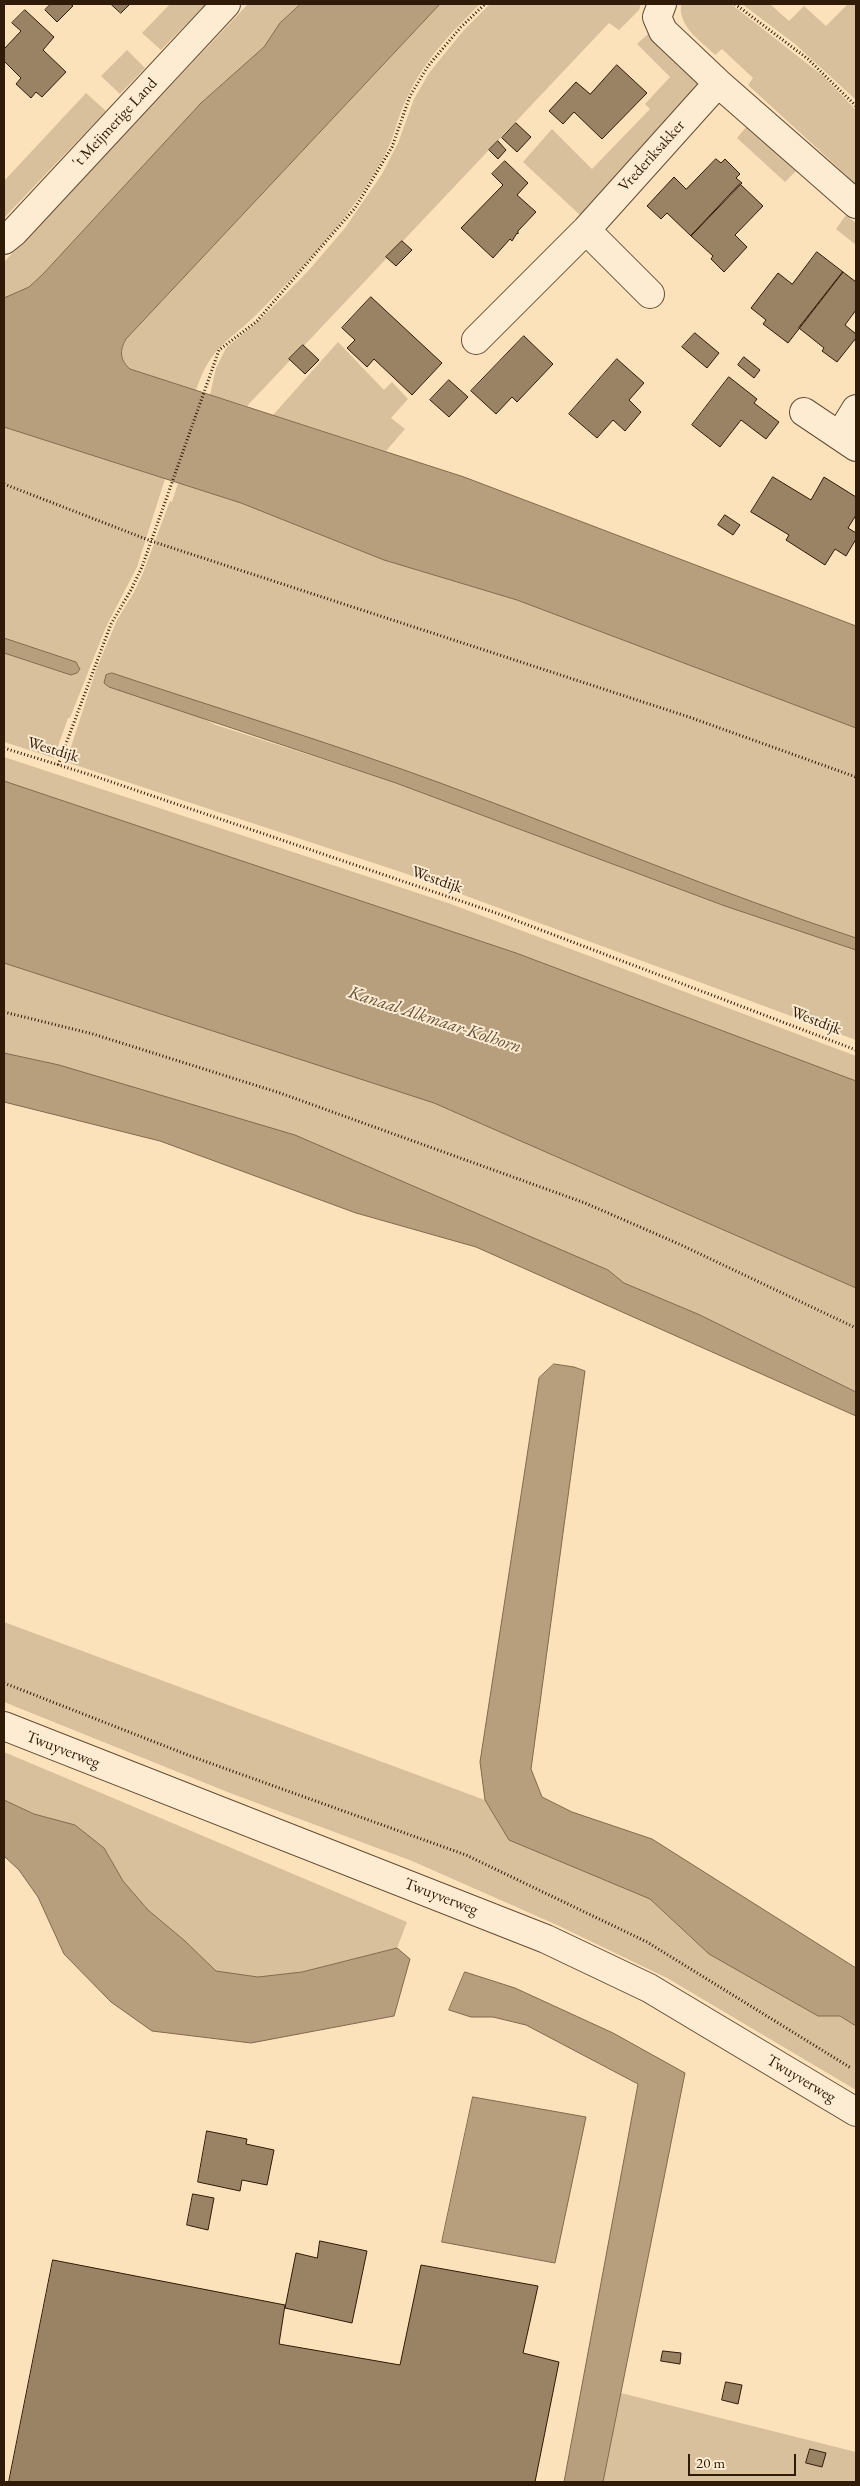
<!DOCTYPE html>
<html>
<head>
<meta charset="utf-8">
<style>
  body { margin:0 }
  #map { position:relative; width:860px; height:2486px; overflow:hidden; background:#fce2ba; font-family:"EB Garamond",serif }
  canvas { display:block }
  .frame { position:absolute; inset:0; border:5px solid #301a08; pointer-events:none }
  .scale { position:absolute; left:688px; top:2454px; width:108px; height:22px; box-sizing:border-box; border:2px solid #301a08; border-top:0; padding-left:6px; font-size:15px; line-height:18px; white-space:nowrap; color:#301a08; -webkit-text-stroke:4px #fdecd2; paint-order:stroke }
</style>
</head>
<body>
<div id="map">
<canvas width="860" height="2486"></canvas>
<div class="frame"></div>
<div class="scale">20 m</div>
</div>
<script>
const g = document.querySelector('canvas').getContext('2d');
g.lineJoin = 'round';
function fillPath(path, color) {
  g.fillStyle = color;
  g.fill(path, 'evenodd');
}
function strokePath(path, color, width, dash) {
  g.strokeStyle = color;
  g.lineWidth = width;
  g.lineCap = dash ? 'butt' : 'round';
  g.setLineDash(dash || []);
  g.stroke(path);
}
function drawText(font, color, halo, rows, align = 'center') {
  g.font = font + ' "EB Garamond",serif';
  g.lineWidth = 4;
  g.setLineDash([]);
  g.textBaseline = 'middle';
  g.strokeStyle = halo;
  g.fillStyle = color;
  for (const [text, x, y, turn = 0] of rows) {
    g.save();
    g.translate(x, y);
    g.rotate((+turn || 0) * Math.PI / 180);
    g.textAlign = isNaN(turn) ? turn : align;
    if (halo) g.strokeText(text, 0, 0);
    g.fillText(text, 0, 0);
    g.restore();
  }
}
fillPath(new Path2D(`
  M170,4H206L161,50L142,33Z
  M248,4H301L280,23L264,47L201,103L43,274L29,287L4,298V262Z
  M440,4H480C453,31 424,60 408,96C401,109 397,124 392,139C387,152 379,166 371,179C341,228 299,272 259,312C227,344 212,344 196,390L130,369L122,360L121,350L126,339Z
  M490,4H641L639,10L619,30L609,23L247,406L210,395L216,368L226,348L262,318L309,270L345,228L382,174L398,143L414,99L429,73L463,31Z
  M681,4H731L823,76L856,110V184L748,85L753,78L722,49L715,55C701,41 678,27 681,4Z
  M742,4H770L789,21L804,6L826,26L848,4H856V100L795,44Z
  M649,33L699,79L701,86L580,215L523,162L552,129L592,169L650,109L645,104L670,77L637,44Z
  M127,50L145,68L120,94L101,76Z
  M86,93L106,111L4,218V181Z
  M747,126L796,171L785,182L737,138Z
  M846,215L856,223V245L836,229Z
  M338,342L384,390L392,382L408,399L391,418L405,429L386,451L273,415Z
  M4,427L165,479L137,567L106,627L70,718H68L54,758L4,742V653L71,675L77,673L80,667L76,662L4,638Z
  M178,483L241,503L384,560L517,600L856,728V938L736,897L440,783L112,673L216,725L396,783L725,906L856,950V1040L404,873L66,762L96,670L117,620L134,592L143,573L170,501L172,502Z
  M4,757L448,903L856,1056V1081L516,953L4,781Z
  M4,963L434,1103L856,1288V1392L700,1315L624,1283L608,1270L59,1065L4,1053Z
  M4,1622L485,1800L509,1840L650,1899L709,1954L818,2016H840L856,2026V2090L667,1978L557,1925L412,1861L230,1793L4,1702Z
  M4,1752L407,1922L397,1948L302,1972L258,1977L216,1971L185,1941L148,1910L123,1881L104,1848L75,1825L34,1814L4,1800Z
  M621,2393L856,2452V2482H603Z`), '#d9c09c');
const water = new Path2D(`
  M301,4H440L126,339C119,351 120,360 130,369L464,477L856,626V728L517,600L384,560L241,503L4,427V298L29,287L43,274L201,103L264,47L280,23Z
  M4,638L76,662L80,669L77,673L71,675L4,653Z
  M112,673C223,710 334,744 443,784C581,835 717,892 856,938V950L725,906L396,783L109,687L104,683L106,675Z
  M4,781L516,953L856,1081V1288L434,1103L4,963Z
  M4,1053L59,1065L295,1135L608,1270L624,1283L700,1315L856,1392V1416L476,1247L356,1213L160,1141L4,1102Z
  M554,1364L574,1367L585,1371L531,1769L542,1797L572,1812L652,1839L856,1968V2026L840,2016H818L709,1954L650,1899L509,1840L485,1800L480,1762L539,1378Z
  M4,1800L34,1814L75,1825L104,1848L123,1881L148,1910L185,1941L216,1971L258,1977L302,1972L397,1948L410,1959L394,2016L251,2043L152,2031L111,2002L64,1954L38,1897L19,1870L4,1856Z
  M465,1972L515,1988L613,2033L685,2073L603,2482H564L638,2084L526,2025L493,2017H471L449,2010Z
  M473,2097L586,2117L555,2263L442,2242Z`);
fillPath(water, '#b79e7d');
strokePath(water, '#81694e', 1);
const building = new Path2D(`
  M51,4H70L73,6L57,22L45,10Z
  M111,4H130L121,13Z
  M25,10L54,37L43,50L66,72L42,97L36,92L31,98L16,84L21,78L4,61V49L21,31L12,23Z
  M617,65L647,93L602,139L574,112L563,124L549,111L576,82L590,94Z
  M516,123L531,137L517,152L502,138Z
  M498,141L506,150L498,159L489,150Z
  M716,159L721,163L725,159L740,174L736,178L742,183L691,236L667,213L661,219L647,206L674,177L686,189Z
  M505,161L528,183L517,195L536,212L518,231V234L517,233L512,241L510,239L493,258L461,228L503,185L492,174Z
  M740,184L763,206L735,235L747,247L724,272L711,259L713,256L691,236Z
  M402,241L412,250L396,266L386,257Z
  M817,252L843,272L788,343L763,324L766,320L751,308L778,273L792,284Z
  M843,272L856,282V310L845,325L856,334V338L837,362L822,351L824,348L799,328Z
  M371,297L442,363L412,395L374,359L367,367L347,348L355,340L342,328Z
  M695,333L719,353L707,368L682,347Z
  M524,336L553,364L517,402L512,397L496,414L471,391Z
  M303,345L319,360L305,374L289,359Z
  M744,357L760,370L754,378L738,365Z
  M617,359L644,383L629,400L641,412L625,431L613,420L597,438L569,414Z
  M729,377L757,399L754,403L779,422L766,439L741,420L720,447L692,425Z
  M449,380L468,397L449,417L430,400Z
  M773,477L811,500L824,477L856,497V515L848,528L856,533V539L846,556L835,549L825,565L786,540L789,535L751,512Z
  M725,515L740,525L733,535L718,525Z
  M207,2131L247,2139L246,2144L274,2150L267,2185L242,2180L240,2191L198,2182Z
  M193,2194L214,2198L208,2230L187,2225Z
  M320,2241L367,2251L352,2323L285,2308L296,2253L317,2258Z
  M53,2260L285,2305L279,2344L400,2365L421,2265L538,2286L523,2353L559,2362L535,2482H9Z
  M663,2351L681,2353L680,2364L661,2361Z
  M726,2382L742,2385L738,2404L722,2400Z
  M810,2449L826,2453L822,2467L806,2463Z`);
fillPath(building, '#9a8265');
strokePath(building, '#301a08', 1);
const minor = new Path2D(`
  M662,4L657,17L663,31L718,83L856,204
  M586,230L650,294
  M4,240L14,232L226,4
  M476,340L586,230L718,83
  M804,412L856,447
  M840,435L856,409`);
const tertiary = new Path2D(`
  M4,1726L546,1939L649,1988L856,2112`);
strokePath(minor, '#634c34', 30);
strokePath(tertiary, '#634c34', 30);
strokePath(new Path2D(`
  M735,4L808,59L856,106
  M4,484L151,541L689,717L856,777
  M4,748L94,776L499,914L856,1050
  M58,765L111,624L131,590L142,567L219,350L257,321L355,208L392,147L410,96L428,66L461,27L485,4
  M4,1012L93,1034L280,1093L585,1203L679,1244L856,1328
  M4,1683L193,1757L466,1855L647,1942L851,2068`), '#301a08', 3, [1, 2.5]);
strokePath(minor, '#fdecd2', 28);
strokePath(tertiary, '#fdecd2', 28);
drawText('16px', '#301a08', '#fdecd2', [
  ["'t Meijmerige Land",115,123,-47],
  ["Vrederiksakker",652,156,-48],
  ["Westdijk",53,750,17],
  ["Westdijk",437,880,19],
  ["Westdijk",816,1021,21],
  ["Twuyverweg",63,1750,21],
  ["Twuyverweg",441,1897,21],
  ["Twuyverweg",801,2079,31]
]);
drawText('italic 18px', '#664f37', '#fdecd2', [
  ["Kanaal Alkmaar-Kolhorn",435,1020,18]
]);
</script>
</body>
</html>
